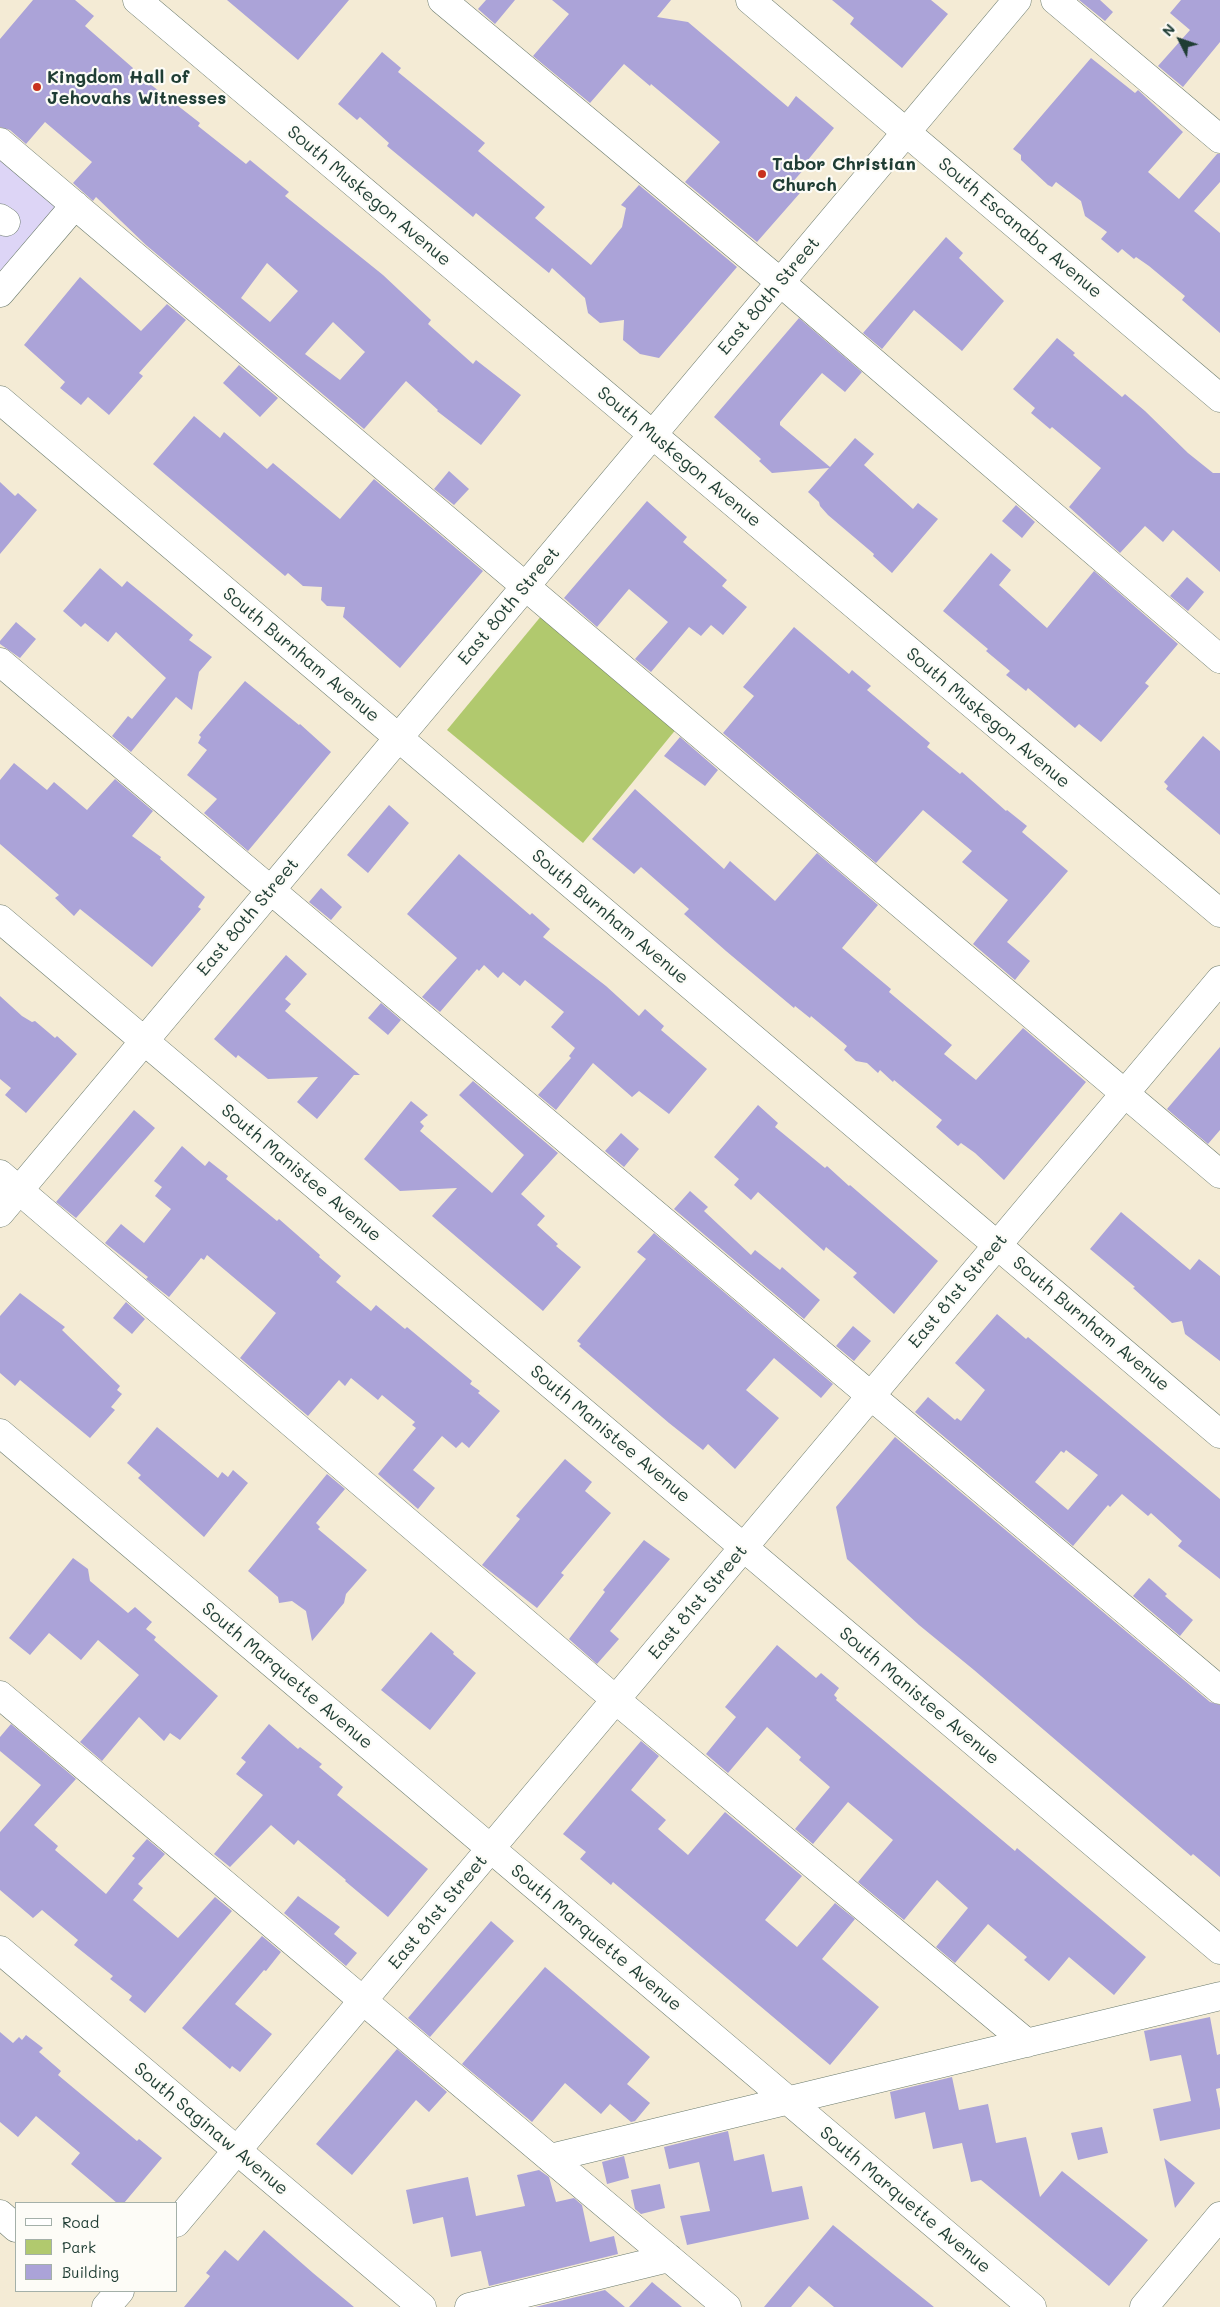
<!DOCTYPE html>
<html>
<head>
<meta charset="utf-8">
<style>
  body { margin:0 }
  #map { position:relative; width:1220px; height:2307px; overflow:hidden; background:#f4ebd5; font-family:Mali,sans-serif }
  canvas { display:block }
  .legend { position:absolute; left:15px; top:2202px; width:162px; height:90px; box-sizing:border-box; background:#fdfcf7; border:1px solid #a4b0a9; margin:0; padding:6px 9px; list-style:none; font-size:15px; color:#1f3d34 }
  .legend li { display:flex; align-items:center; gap:10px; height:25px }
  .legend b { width:25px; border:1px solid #a4b0a9 }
  .north { position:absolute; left:1155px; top:15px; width:50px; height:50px; -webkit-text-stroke:4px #fdfcf7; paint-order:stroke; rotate:311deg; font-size:14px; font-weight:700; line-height:20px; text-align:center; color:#1f3d34 }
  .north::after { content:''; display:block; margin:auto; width:18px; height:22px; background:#1f3d34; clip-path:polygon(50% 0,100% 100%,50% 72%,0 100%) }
</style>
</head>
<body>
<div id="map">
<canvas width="1220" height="2307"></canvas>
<ul class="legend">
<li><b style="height:6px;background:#fff"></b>Road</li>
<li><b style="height:14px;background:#b1c96e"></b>Park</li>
<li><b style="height:14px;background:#aba3d8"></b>Building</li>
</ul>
<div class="north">N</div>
</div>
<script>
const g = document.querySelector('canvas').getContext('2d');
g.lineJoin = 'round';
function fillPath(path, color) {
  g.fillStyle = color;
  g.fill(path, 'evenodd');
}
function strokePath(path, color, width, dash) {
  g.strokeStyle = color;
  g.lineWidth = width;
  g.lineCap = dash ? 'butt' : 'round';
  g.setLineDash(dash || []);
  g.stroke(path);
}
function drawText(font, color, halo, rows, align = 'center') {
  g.font = font + ' Mali,sans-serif';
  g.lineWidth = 4.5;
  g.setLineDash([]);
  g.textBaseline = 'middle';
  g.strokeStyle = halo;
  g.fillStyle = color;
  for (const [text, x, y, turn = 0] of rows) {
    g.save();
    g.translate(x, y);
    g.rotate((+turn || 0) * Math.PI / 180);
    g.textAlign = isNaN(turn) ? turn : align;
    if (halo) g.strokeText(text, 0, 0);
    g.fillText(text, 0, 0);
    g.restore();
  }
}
fillPath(new Path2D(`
  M0,142L75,205L0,293Z`), '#ddd5f6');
fillPath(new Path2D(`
  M542,615L677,728L583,843L447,730Z`), '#b1c96e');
fillPath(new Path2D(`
  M33,0H75L94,16L85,26L133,68L132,70L200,123L198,126L246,164L250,160L289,192L285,196L383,275L431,320L428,324L473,364L476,360L521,395L481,445L437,411L438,410L406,381L364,429L146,245L96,197L93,201L73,183L92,162L45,122L26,144L10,130L0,127V39ZM267,263L298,291L270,322L241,298ZM333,322L365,352L340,380L305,354Z
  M227,0H349L298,60Z
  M486,0H515L495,24L478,9Z
  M552,0H671L657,17L688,22L788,107L796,96L834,128L803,166L805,168L790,185L800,193L757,242L685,182L720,142L651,84L650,86L624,64L590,103L533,56L569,14Z
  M832,0H931L948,14L902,68L850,24L854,18Z
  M1079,0H1100L1113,12L1105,21Z
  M1181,0H1220V42L1183,87L1158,66L1190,30L1170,13Z
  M382,52L401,68L398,72L485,143L478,151L545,207L535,218L591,265L622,227L626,208L621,205L639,185L737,267L659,358L640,354L623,340L624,320L600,323L588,313L585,298L552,268L549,273L476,213L473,217L387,146L389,143L360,117L357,120L338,104Z
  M1091,58L1135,93L1138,90L1183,132L1148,172L1179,199L1217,154H1220V182L1194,211L1220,233V333L1182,300L1185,296L1149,266L1136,257L1134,259L1122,249L1118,253L1101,239L1107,232L1085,216L1081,201L1056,182L1052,187L1048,185L1021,160V155L1013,149Z
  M946,237L963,253L959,258L1004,301L962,351L914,310L882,349L863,333Z
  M80,277L141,331L167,304L186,320L139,373L143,376L109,415L88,397L81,405L60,388L65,382L24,345Z
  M799,318L862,372L845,392L822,373L780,422V425L830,467L855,438L874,454L864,465L913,509L918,503L938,519L892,573L873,556L874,554L828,515L820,506L819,502L808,492L829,468L772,473L759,461L761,459L714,417Z
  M1057,338L1075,353L1073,355L1122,397L1125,394L1145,411L1188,453L1213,473H1220V572L1173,530L1163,542L1145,526L1120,553L1069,507L1101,468L1052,427L1050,429L1031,413L1035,408L1013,389Z
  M239,365L278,398L260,417L223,383Z
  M194,416L220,438L224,432L267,469L273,463L340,519L374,479L483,571L400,668L343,617L345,607L327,606L321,600L322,587L303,586L288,573L285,576L153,464Z
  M449,471L469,489L454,505L434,489Z
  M0,482L15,496L18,493L37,510L0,554Z
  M647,501L687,537L683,542L727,580L722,586L747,607L723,635L711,625L701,636L689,627L651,672L635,659L668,622L629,589L597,627L564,598Z
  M1016,505L1035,522L1022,538L1002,521Z
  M991,553L1011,570L999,585L1047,628L1094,571L1178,644L1145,683L1149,686L1101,742L1079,724L1075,728L1028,688L1026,691L1006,675L1010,671L986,651L988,649L943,611Z
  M100,568L122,587L127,581L193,635L189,640L212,657L199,672L192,710L176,697L131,752L112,736L128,716L132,719L166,678L116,632L108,642L85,623L81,627L63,611Z
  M1187,577L1204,592L1188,611L1170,596Z
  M16,622L36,639L20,658L0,644V641Z
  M794,627L849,674L852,670L871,686L867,690L930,743L927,747L960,774L962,772L1006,811L1007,810L1027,826L1022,832L1068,871L1007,942L1030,961L1015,980L973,944L1008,900L962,862L972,851L923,810L876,863L723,733L754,696L743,687Z
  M245,681L299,725L300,724L331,752L248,851L204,813L217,799L187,775L207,750L198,743L201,737L199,735Z
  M1203,736L1220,751V835L1166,789L1168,786L1164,782Z
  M680,737L718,770L705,786L664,756Z
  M14,763L47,790L54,782L87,810L115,779L153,811L132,836L161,857L160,859L205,897L198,907L201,909L152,967L80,909L74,916L55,898L59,895L0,844V780Z
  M635,789L724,869L730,861L775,901L817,853L878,905L842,948L891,989L889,992L952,1045L944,1054L976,1080L1023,1028L1086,1082L1004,1180L975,1153L961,1143L958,1146L936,1127L942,1120L894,1080L893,1082L880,1070L878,1073L867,1063L856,1061L844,1050L847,1046L811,1016L810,1018L795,1006L794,1008L726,951L684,914L689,909L641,867L634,874L592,839Z
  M389,805L409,823L368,873L347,855Z
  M459,854L530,915L532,913L550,929L543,937L606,986L639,1016L645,1009L664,1026L661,1030L707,1069L669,1114L639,1091L632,1097L593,1063L556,1110L538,1095L571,1058L569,1056L575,1048L551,1027L564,1012L525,980L520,986L503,972L498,978L484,965L479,971L477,969L440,1012L422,997L457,958L407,914Z
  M321,888L342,907L331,920L309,902Z
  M286,955L307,974L285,999L291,1004L285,1011L360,1075H354L317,1119L297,1102L318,1077L268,1079L238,1055L236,1058L214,1039Z
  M0,996L22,1016L32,1022L35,1021L55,1038L57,1036L77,1054L26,1113L5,1095L11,1088L0,1079Z
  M381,1003L401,1020L388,1035L368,1018Z
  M1220,1047V1130L1208,1144L1167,1109Z
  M473,1081L558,1153L521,1194L545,1216L537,1225L558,1244L556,1246L581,1267L543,1311L432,1216L457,1188L400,1191L364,1159L411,1101L428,1115L420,1122L424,1126L420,1131L492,1193L524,1155L459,1095Z
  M758,1105L778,1123L775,1127L825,1168L827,1166L849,1186L850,1185L938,1261L894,1314L853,1277L857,1273L826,1247L824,1251L758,1192L751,1200L734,1185L739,1179L714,1157Z
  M134,1110L155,1128L76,1218L56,1202Z
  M621,1133L639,1149L624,1167L605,1151Z
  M182,1146L205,1166L209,1161L228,1176L226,1179L277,1221L279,1219L320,1255L319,1257L341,1276L336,1282L371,1311L376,1305L405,1329L407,1327L472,1381L470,1384L480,1391L478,1393L500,1411L469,1448L462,1442L456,1448L442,1436L413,1470L435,1488L418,1509L378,1474L416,1428L412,1425L415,1422L382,1395L378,1400L351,1378L345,1386L339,1380L308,1416L240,1358L276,1313L207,1255L204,1260L201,1258L169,1297L146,1279L148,1277L105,1243L121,1224L144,1243L171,1209L155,1196L162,1187L154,1181Z
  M690,1191L708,1207L704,1211L751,1255L755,1250L780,1270L782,1267L820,1300L804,1319L674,1209Z
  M1121,1212L1190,1270L1199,1259L1220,1276V1361L1185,1334L1182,1321L1172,1323L1133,1288L1135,1287L1090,1249Z
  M654,1233L833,1384L821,1398L774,1358L746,1390L779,1418L735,1469L708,1444L703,1450L669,1423L579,1346L581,1344L577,1341L646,1259L637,1252Z
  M20,1293L65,1327L62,1330L120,1386L117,1390L122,1394L111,1407L115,1410L90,1438L20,1380L15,1386L0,1373V1316Z
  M126,1302L145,1319L132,1334L113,1318Z
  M997,1314L1026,1339L1028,1337L1220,1499V1579L1178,1546L1182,1541L1151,1513L1148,1516L1122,1494L1110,1507L1108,1505L1073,1546L915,1412L928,1397L955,1420L957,1418L961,1421L985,1390L955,1363ZM1066,1450L1098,1475L1068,1510L1035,1482L1061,1451L1064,1453Z
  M853,1326L871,1341L854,1361L836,1346Z
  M157,1427L218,1478L222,1472L228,1477L233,1470L248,1483L204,1537L138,1478L141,1475L127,1463Z
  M895,1437L1210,1702L1220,1705V1877L1193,1854L1191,1856L974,1670L919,1625L847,1559L836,1507Z
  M565,1459L592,1482L585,1491L611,1513L561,1573L564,1575L537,1608L482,1565L520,1519L516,1516Z
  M327,1474L345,1489L316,1523L320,1527L318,1529L367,1570L346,1594L344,1603L312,1641L306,1611L292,1601L279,1603L278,1597L248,1571Z
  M644,1540L670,1559L610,1631L619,1639L597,1664L569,1639L605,1592L603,1590Z
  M73,1558L88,1569L90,1581L128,1613L135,1607L152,1622L146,1629L156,1637L154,1640L218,1696L180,1740L170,1733L164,1741L139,1717L102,1761L80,1742L139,1675L98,1640L81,1660L49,1633L30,1655L9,1638Z
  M1149,1578L1167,1594L1165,1596L1193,1620L1180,1636L1133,1596Z
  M431,1632L454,1652L453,1654L476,1673L430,1730L381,1690Z
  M777,1645L816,1678L821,1673L839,1688L834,1695L837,1698L836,1700L1015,1851L1017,1848L1146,1957L1114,1995L1069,1957L1049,1981L1024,1960L1027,1957L988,1924L955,1963L936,1947L968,1908L937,1880L904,1920L858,1882L893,1840L848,1802L813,1844L795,1829L830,1787L799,1760L801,1757L767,1727L728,1773L706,1754L736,1717L725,1707Z
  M11,1724L76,1779L34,1825L58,1846L55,1850L106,1894L135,1858L132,1856L147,1839L165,1854L138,1884L143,1888L133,1900L178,1938L215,1897L232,1911L145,2013L129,2000L132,1996L110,1979L113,1976L74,1945L78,1940L42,1910L33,1918L0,1890V1832L41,1785L0,1751V1737Z
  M269,1724L298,1749L300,1747L322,1764L319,1767L343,1787L337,1795L428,1869L388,1917L345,1881L346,1880L298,1840L294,1845L271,1825L230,1867L214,1854L263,1795L236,1774L246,1762L241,1758Z
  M641,1741L659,1756L631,1790L666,1820L658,1829L688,1855L725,1812L802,1876L765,1920L797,1947L835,1903L855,1919L822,1959L879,2007L830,2065L613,1882L611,1885L580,1859L586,1852L563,1834Z
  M298,1896L340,1927L334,1934L357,1953L346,1966L284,1913Z
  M491,1921L514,1941L430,2037L408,2018Z
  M262,1936L281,1952L266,1971L264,1970L235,2004L272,2034L240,2072L232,2066L230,2069L182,2028Z
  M545,1967L650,2057L627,2084L650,2103L635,2121L631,2122L610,2104L601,2114L565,2083L532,2122L462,2064Z
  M1210,2017L1217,2055L1220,2054V2088L1216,2089L1220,2109V2129L1160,2141L1153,2109L1191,2101L1181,2055L1150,2061L1144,2031Z
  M0,2032L13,2043L19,2037L22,2040L26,2035L43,2048L39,2052L61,2071L58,2075L137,2141L139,2139L162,2158L124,2203H117L71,2164L80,2153L36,2116L18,2137L0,2122Z
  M397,2049L447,2092L429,2112L416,2100L352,2175L316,2144Z
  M952,2077L959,2110L988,2104L996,2143L1026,2137L1040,2197L1062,2171L1148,2240L1109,2286L981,2180L971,2182L962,2143L933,2149L925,2112L895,2119L890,2092Z
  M1102,2127L1108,2153L1078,2160L1071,2133Z
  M728,2131L734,2161L764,2154L772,2192L802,2186L809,2219L687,2245L680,2216L710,2211L699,2162L669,2169L664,2147Z
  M624,2156L629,2178L607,2184L602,2162Z
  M1164,2158L1195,2183L1175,2208Z
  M539,2170L549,2177L556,2202L574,2198L582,2205L590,2242L614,2236L618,2254L489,2286L481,2251L451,2257L443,2217L413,2224L406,2190L468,2177L476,2216L525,2206L517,2175Z
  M660,2184L665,2208L641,2214L635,2209L631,2190Z
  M833,2225L893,2274L934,2307H834L809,2286L791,2307H764Z
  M264,2230L313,2273L354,2307H184L210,2276L206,2273L225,2250L238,2261Z
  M652,2282L682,2307H629Z
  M605,2290L625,2307H535Z`), '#aba3d8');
const minor = new Path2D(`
  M137,0L1220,913
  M442,0L780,282L1220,659
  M750,0L1220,398
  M1055,0L1220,139
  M0,142L1220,1174
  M0,218L6,222
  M0,293L75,205
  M0,400L1220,1434
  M0,662L1220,1690
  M0,919L1220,1950
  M0,1174L616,1700L1027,2043
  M0,1213L1017,0
  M0,1433L1032,2307
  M0,1695L727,2307
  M0,1950L422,2307
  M550,2158L1220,1996
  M0,2214L16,2228
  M176,2223L1220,980
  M106,2307L120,2291
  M469,2307L669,2258
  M1144,2307L1220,2216`);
strokePath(minor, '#6a7a6c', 29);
strokePath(minor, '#fff', 28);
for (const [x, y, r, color] of [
  [37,87,5,"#c8321e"],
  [762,174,5,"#c8321e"]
]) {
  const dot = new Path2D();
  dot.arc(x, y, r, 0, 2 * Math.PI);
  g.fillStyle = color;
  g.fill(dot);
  strokePath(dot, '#fdfcf7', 2);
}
drawText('bold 18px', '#1f3d34', '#fdfcf7', [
  ["Kingdom Hall of",47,77],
  ["Jehovahs Witnesses",47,98],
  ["Tabor Christian",772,164],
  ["Church",772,185]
], 'left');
drawText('18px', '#1f3d34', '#fdfcf7', [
  ["South Muskegon Avenue",369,196,40],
  ["South Escanaba Avenue",1020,228,40],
  ["East 80th Street",769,296,-50],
  ["South Muskegon Avenue",679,457,40],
  ["East 80th Street",509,606,-50],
  ["South Burnham Avenue",301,655,40],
  ["South Muskegon Avenue",988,718,40],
  ["East 80th Street",248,917,-50],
  ["South Burnham Avenue",610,917,40],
  ["South Manistee Avenue",301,1173,40],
  ["East 81st Street",958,1291,-50],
  ["South Burnham Avenue",1091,1324,40],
  ["South Manistee Avenue",610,1434,40],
  ["East 81st Street",698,1602,-50],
  ["South Marquette Avenue",287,1676,40],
  ["South Manistee Avenue",919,1696,40],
  ["East 81st Street",438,1912,-50],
  ["South Marquette Avenue",596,1938,40],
  ["South Saginaw Avenue",211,2129,40],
  ["South Marquette Avenue",905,2200,40]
]);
</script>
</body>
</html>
